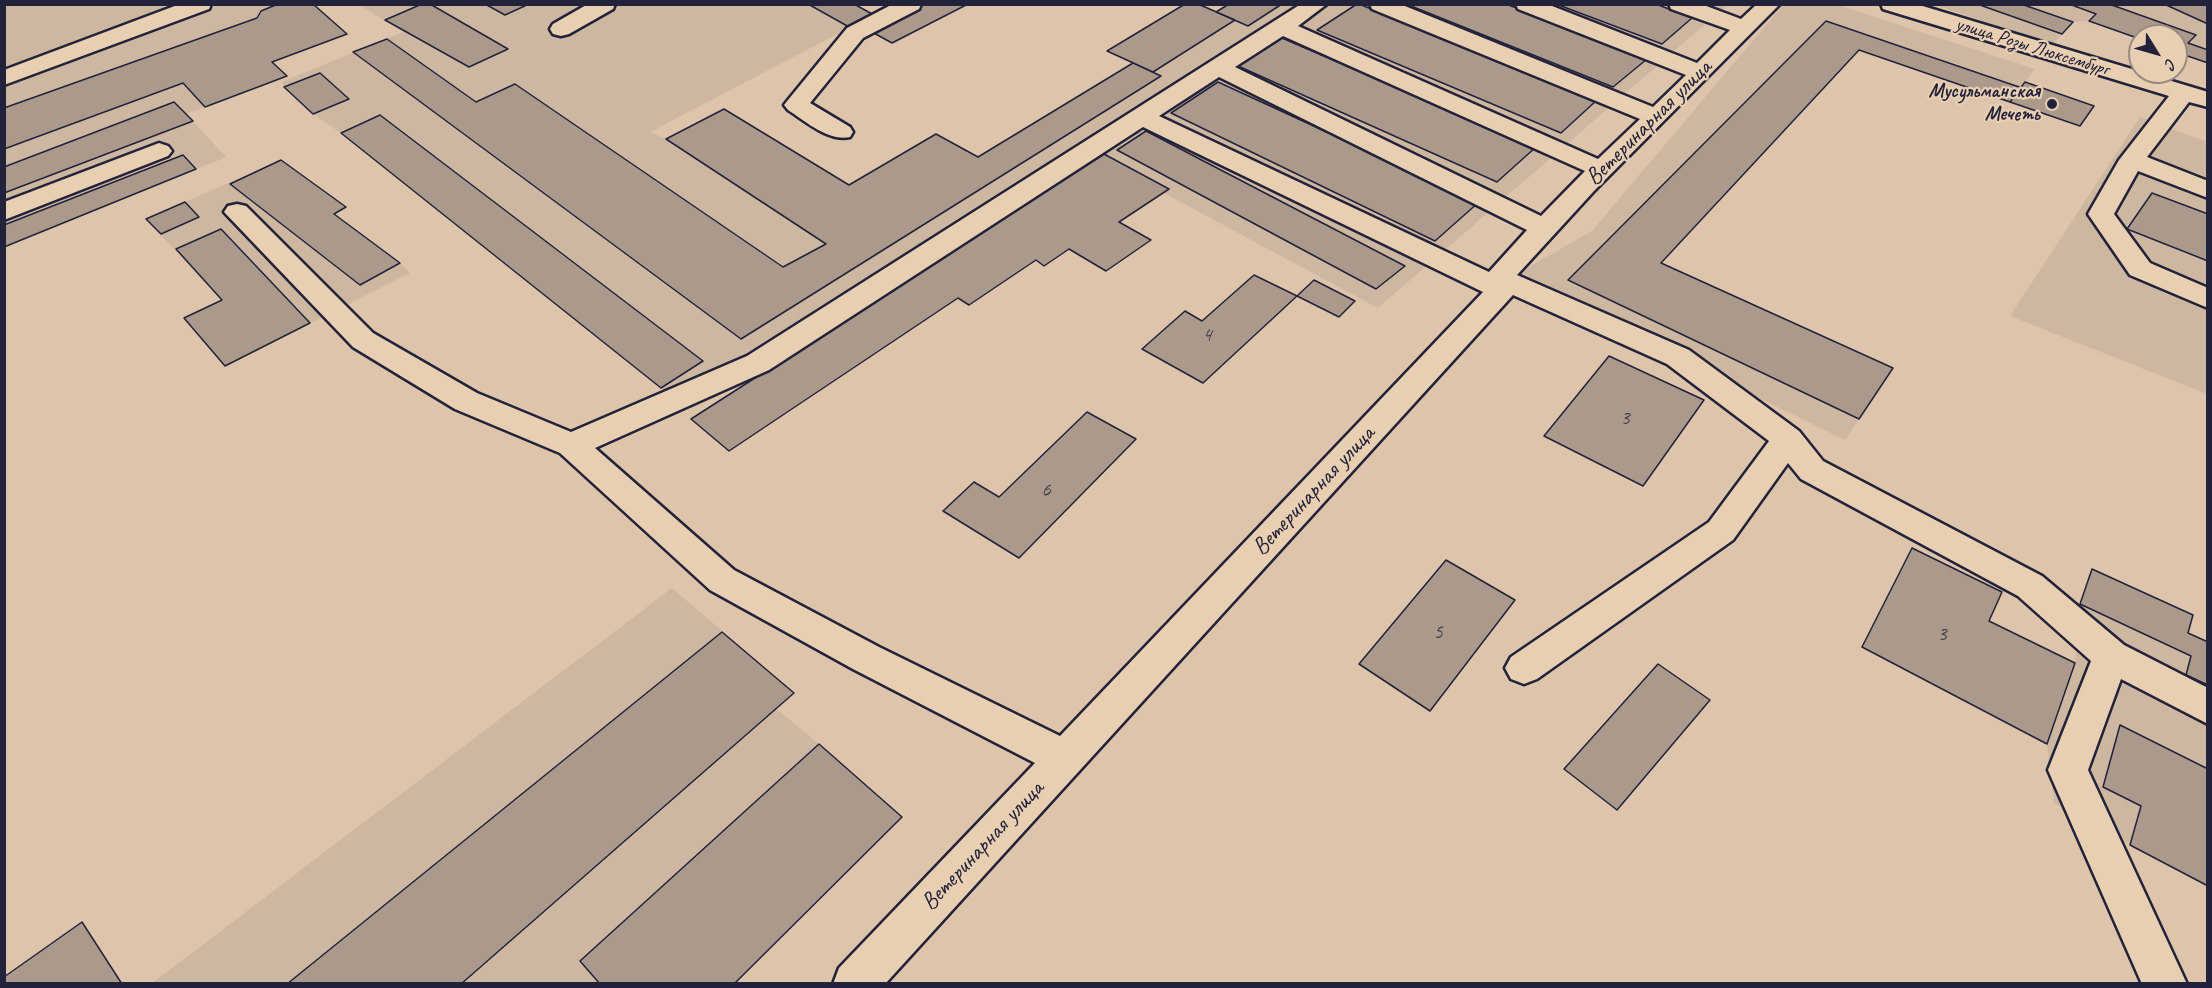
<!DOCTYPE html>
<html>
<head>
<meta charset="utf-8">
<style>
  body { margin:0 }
  #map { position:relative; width:2212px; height:988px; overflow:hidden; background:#ddc4aa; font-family:Caveat,sans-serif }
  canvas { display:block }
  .frame { position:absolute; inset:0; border:6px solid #22223b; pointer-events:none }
  .north { position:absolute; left:2128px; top:24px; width:60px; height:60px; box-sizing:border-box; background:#e9cfb1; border:2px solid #998a82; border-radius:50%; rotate:127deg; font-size:16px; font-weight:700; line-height:24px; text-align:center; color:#22223b }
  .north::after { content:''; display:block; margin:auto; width:21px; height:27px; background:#22223b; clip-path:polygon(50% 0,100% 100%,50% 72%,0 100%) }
</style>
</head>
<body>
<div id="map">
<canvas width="2212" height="988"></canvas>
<div class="frame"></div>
<div class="north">С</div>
</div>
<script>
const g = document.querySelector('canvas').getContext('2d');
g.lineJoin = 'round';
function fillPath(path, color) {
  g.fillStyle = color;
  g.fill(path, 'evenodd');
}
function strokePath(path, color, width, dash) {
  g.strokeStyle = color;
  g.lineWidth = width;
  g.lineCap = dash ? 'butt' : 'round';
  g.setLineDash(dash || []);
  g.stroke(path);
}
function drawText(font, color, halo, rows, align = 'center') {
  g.font = font + ' Caveat,sans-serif';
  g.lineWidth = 4.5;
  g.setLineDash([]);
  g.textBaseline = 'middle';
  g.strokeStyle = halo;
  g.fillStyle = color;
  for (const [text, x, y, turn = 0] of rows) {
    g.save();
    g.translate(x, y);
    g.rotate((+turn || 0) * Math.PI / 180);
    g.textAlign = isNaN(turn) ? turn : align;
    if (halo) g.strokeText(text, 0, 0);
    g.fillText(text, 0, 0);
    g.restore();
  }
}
fillPath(new Path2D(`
  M5,5H277L261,11L257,18L235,26L287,76L186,114L226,157L5,247Z
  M360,5H808L849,28L650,132L666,139L826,244L978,157L1133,63L1153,72L1235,21L1229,5H1727L1378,308L1078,147L1099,130L671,401L661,388L341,133L313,114L284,87L282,82L403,32Z
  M1783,5H1838L2035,69L2010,102L1859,50L1661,262L1893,368L1845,440L1511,277L1592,231Z
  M1935,5H2207V63L2176,52V36H2140V39L2089,21L2073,22L2053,44Z
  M2140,117L2207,142V394L2010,316Z
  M281,160L346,207L334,214L400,263L410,273L225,366L184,318L221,300L146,219Z
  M2092,569L2188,633L2207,642V886L2054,803L2047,744L2075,663L2080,604Z
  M672,588L794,693L776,709L799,727L902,817L734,983L151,984Z`), '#ceb7a1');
const building = new Path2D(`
  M278,4H313L347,34L272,62L287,76L205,107L183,83L4,149V108L257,18L261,11Z
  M422,4H430L508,49L469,67L385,20Z
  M485,4H529L505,15Z
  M808,4H854L874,15L849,27Z
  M923,4H968L892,43L872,32Z
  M1185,4H1198L1235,20L1153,72L1107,51Z
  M1229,4H1282L1248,26L1216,12Z
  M1357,4H1359L1597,100L1561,133L1317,30Z
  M1406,4H1506L1647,59L1613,87Z
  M1556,4H1656L1692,18L1662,44Z
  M1977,4H2021L2073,22L2062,34Z
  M2069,4H2109L2196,35L2188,43L2208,50V63L2176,52V36H2140V39L2089,21L2096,14Z
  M2164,4H2208V24Z
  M1826,21L2022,88L2010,102L1859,50L1661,263L1893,368L1859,419L1568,280Z
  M1282,38L1536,147L1497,182L1238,66Z
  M387,39L476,102L515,84L783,267L826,244L666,139L724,109L849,185L936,134L978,157L1133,63L1161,76L741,339L353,52Z
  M320,73L349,99L313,114L284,87Z
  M1218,82L1479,202L1435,241L1171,113Z
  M2025,82L2094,106L2080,126L2010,102Z
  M174,102L193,121L4,193V167Z
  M380,115L703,361L661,388L341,133Z
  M1146,131L1405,266L1376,289L1117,150Z
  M1104,154L1169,189L1119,222L1151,240L1106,271L1069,249L1044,266L1036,260L969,305L958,298L729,451L691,419Z
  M183,155L196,169L4,247V225Z
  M281,160L346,207L334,214L400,263L360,285L230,184Z
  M2152,193L2208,214V261L2127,229Z
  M185,202L199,217L161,234L146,219Z
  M221,229L310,323L225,366L184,318L222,300L176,249Z
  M1254,275L1297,296L1203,383L1142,349L1185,311L1202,321Z
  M1314,280L1355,301L1339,317L1297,296Z
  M1609,356L1704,400L1643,486L1544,436Z
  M1087,412L1136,439L1019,558L943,511L974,482L999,497Z
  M1912,548L2002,592L1989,621L2075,663L2047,744L1862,647Z
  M1446,560L1515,600L1430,711L1359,664Z
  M2092,569L2193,615L2188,633L2208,642V685L2186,675L2191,656L2080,604Z
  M722,632L794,693L461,984H287Z
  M1658,664L1710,700L1617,810L1564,769Z
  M2120,725L2208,769V886L2130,845L2141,806L2103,787Z
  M819,744L902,817L734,984H600L580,961Z
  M82,922L122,984H4V977Z`);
fillPath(building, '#ab998c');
strokePath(building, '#22223b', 1.5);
const minor = new Path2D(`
  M180,4H211L209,9L4,85V70Z
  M588,4H615L613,9L569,34L561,36L553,34L550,29L553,24Z
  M893,4H921L919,9L863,38L810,103L850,127L853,132L850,137C829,142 805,121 788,110L784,105L788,100L847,28Z
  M1301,4H1327L1298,26L1598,159L1640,119L1372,9L1370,4H1400L1653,107L1686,75L1518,9L1516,4H1547L1697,63L1730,30L1671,9L1669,4H1701L1741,19L1757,4H1780L1594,191L1517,275L1689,350L1799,431L1823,461L2042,576L2124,645L2208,688V724L2121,679L2088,770L2187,984H2142L2048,770L2091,661L2018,596L1801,479L1788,463L1733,540L1537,679L1524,684L1511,679L1505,668L1511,657L1709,522L1769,441L1667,364L1513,295L885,984H833L839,968L1035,763L853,669L710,590L560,453L455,409L353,347L224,212L228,206L237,204L246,206L373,333L477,393L571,432L747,356ZM1283,36L1585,171L1541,216L1235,67ZM1219,77L1527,230L1489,272L1159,116ZM1143,127L1483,292L1060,736L879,647L734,570L595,448L769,370Z
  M1881,4H1916L2208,92V107L2189,102L2147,157L2208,181V198L2138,171L2114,214L2150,263L2208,288V308L2130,275L2088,214L2119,160L2169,96L1883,9Z
  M159,143L168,146L172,151L168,156L4,220V202Z`);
strokePath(minor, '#22223b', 5);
fillPath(minor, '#e9cfb1');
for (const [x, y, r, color] of [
  [2052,104,6,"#22223b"]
]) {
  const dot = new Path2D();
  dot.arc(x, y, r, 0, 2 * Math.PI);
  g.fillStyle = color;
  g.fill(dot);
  strokePath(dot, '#e9cfb1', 2);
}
drawText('20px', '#22223b', '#e9cfb1', [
  ["улица Розы Люксембург",2032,47,17]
]);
drawText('bold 20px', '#22223b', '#e9cfb1', [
  ["Мусульманская",2040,92],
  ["Мечеть",2040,115]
], 'right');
drawText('21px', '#44404f', null, [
  ["4",1207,335],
  ["3",1625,418],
  ["6",1046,490],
  ["5",1438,632],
  ["3",1942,634]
]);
drawText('24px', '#22223b', '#e9cfb1', [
  ["Ветеринарная улица",1649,123,-45],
  ["Ветеринарная улица",1314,491,-47],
  ["Ветеринарная улица",983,846,-47]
]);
</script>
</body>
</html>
